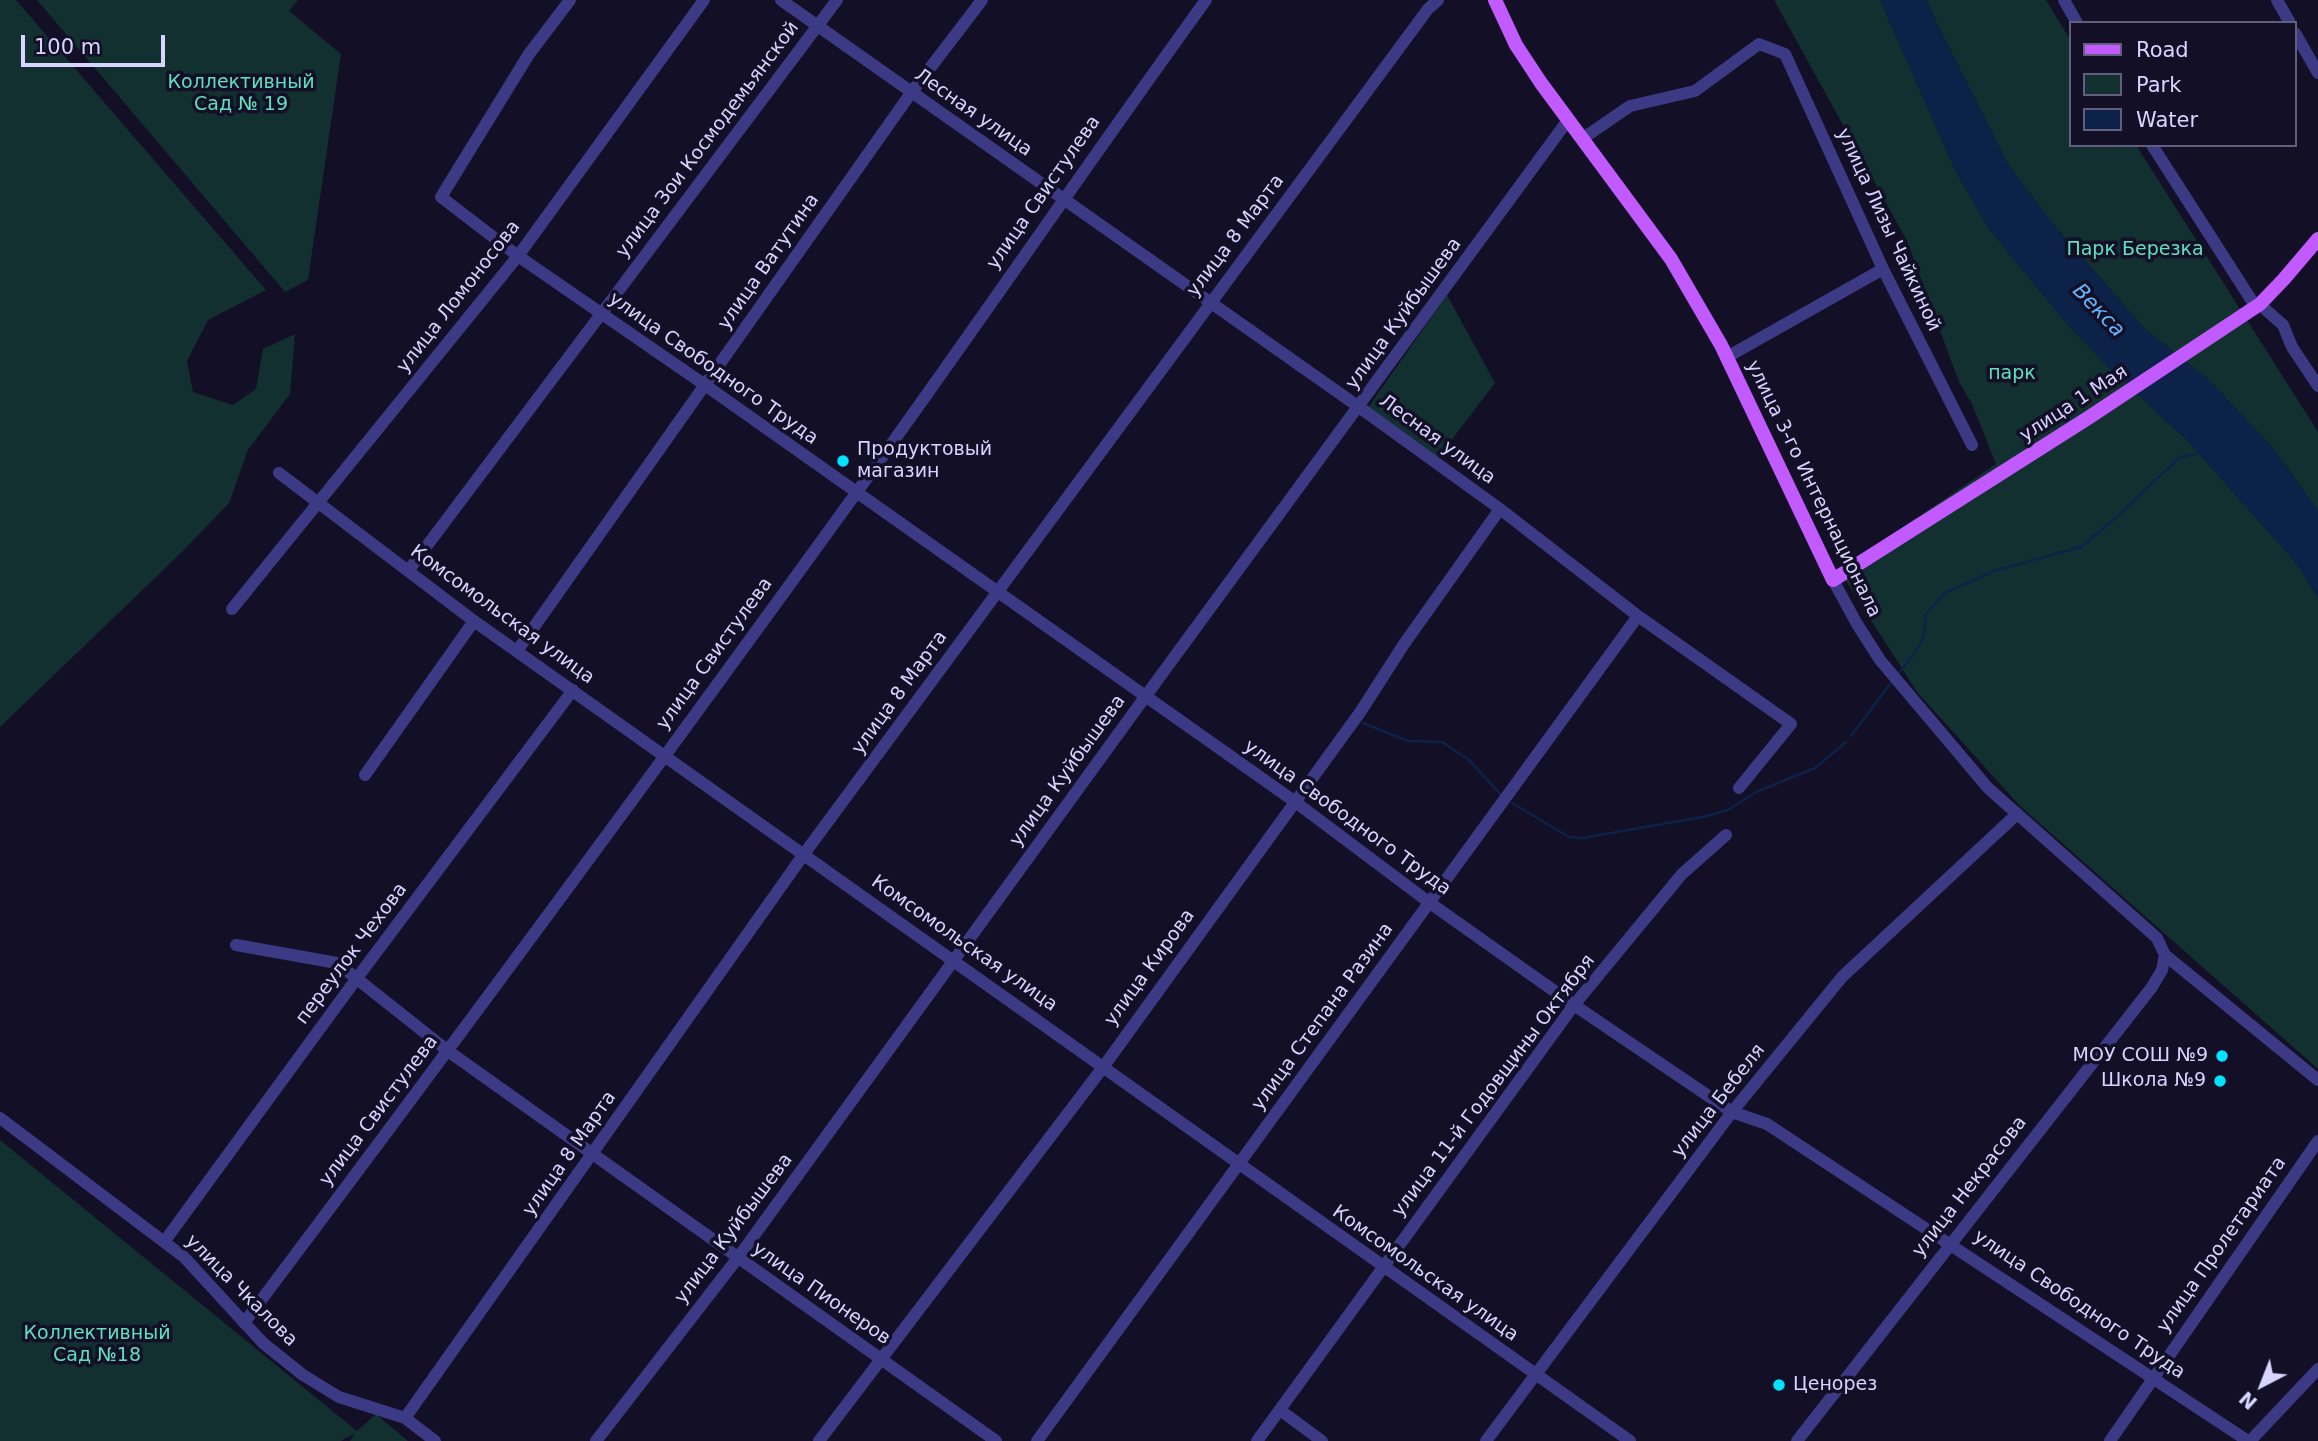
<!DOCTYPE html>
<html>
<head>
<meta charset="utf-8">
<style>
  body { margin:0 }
  #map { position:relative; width:2318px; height:1441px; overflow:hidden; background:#130f26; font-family:"DejaVu Sans",sans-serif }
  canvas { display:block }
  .legend { position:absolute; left:2069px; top:21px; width:228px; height:126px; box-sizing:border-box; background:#130f26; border:2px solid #625e7d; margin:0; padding:9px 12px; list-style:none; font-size:21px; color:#d9d4ff }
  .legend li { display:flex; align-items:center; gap:14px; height:35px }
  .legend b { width:35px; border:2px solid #625e7d }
  .north { position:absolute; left:2227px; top:1350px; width:70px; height:70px; -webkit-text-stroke:5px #130f26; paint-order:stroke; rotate:222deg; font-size:19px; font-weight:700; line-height:28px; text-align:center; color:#d9d4ff }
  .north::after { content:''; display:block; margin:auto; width:24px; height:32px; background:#d9d4ff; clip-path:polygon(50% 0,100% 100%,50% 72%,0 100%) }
  .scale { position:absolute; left:21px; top:35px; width:144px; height:32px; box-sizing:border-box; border:4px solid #d9d4ff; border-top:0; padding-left:9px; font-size:21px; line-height:24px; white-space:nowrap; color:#d9d4ff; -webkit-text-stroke:5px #130f26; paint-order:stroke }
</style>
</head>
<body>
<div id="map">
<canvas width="2318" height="1441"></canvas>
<ul class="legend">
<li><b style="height:9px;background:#c25bff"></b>Road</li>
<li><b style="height:19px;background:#12302f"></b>Park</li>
<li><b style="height:19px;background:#0c2248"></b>Water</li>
</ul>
<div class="north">N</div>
<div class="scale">100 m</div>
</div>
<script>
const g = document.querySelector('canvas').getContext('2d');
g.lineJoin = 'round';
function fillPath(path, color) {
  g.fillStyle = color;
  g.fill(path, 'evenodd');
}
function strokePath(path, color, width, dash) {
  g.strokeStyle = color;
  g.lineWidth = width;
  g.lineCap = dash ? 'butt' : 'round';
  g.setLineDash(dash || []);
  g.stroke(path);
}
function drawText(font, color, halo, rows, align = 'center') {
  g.font = font + ' "DejaVu Sans",sans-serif';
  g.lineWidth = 7;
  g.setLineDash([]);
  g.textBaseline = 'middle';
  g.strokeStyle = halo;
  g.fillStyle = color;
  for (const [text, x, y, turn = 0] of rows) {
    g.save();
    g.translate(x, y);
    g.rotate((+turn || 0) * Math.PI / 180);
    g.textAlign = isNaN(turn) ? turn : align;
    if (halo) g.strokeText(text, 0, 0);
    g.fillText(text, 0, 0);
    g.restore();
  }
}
fillPath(new Path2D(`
  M0,0H16L266,290L208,320L187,361L193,392L233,405L256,389L263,349L295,334L290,394L248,450L229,503L183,551L0,727Z
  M37,0H298L289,11L341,54L308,280L285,292Z
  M1774,0H1880L1956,172L1990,230L2068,325L2113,372L2186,439L2297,564L2318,598V1069L2020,806L1917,692L1839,570L1996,464L1972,404L1959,382L1907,241Z
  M1927,0H2046L2071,41V145H2136L2318,432V511L2274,449L2207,378L2145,329L2053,224L2009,166L1937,24Z
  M1447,295L1495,383L1437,459L1367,409Z
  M0,1140L357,1431L376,1414L408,1441H350L355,1433L341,1441H0Z`), '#12302f');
fillPath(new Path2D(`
  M1880,0H1927L1937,24L2009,166L2053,224L2145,329L2207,378L2274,449L2318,511V598L2297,564L2186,439L2113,372L2068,325L1990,230L1956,172Z`), '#0c2248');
strokePath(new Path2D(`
  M1897,675C1912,657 1929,640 1925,615L1945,593L1994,571L2081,547L2110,523L2180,457L2202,453
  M1363,723L1408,741L1442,742L1469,760L1502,796
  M1851,736L1893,680
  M1512,803L1569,837L1582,838L1703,817L1728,810L1756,792L1815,768L1846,742`), '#0c2248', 2.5);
strokePath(new Path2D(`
  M570,0L529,54L441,197L518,256L705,385L1294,801L1430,903L1574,1005L1732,1112L1767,1124L2248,1441
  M781,0L1359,407L1500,509L1638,616L1791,724L1739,788
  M2064,0L2077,23
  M2277,0L2290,23
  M2295,33L2318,73
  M1582,139L1630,106L1695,91L1759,44L1785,54L1883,269L1972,445
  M2152,145L2252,301
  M2265,309L2283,325L2292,347L2318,386
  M1727,357L1883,269
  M279,473L474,621L1630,1441
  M408,571L837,0
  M1833,580L1857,624L1880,660L1988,788L2157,938L2165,955L2318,1080
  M232,609L518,256L704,0
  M517,651L911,93L982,0
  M365,775L474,621
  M236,945L337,963L448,1051L996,1441
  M0,1118L184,1257L263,1343L303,1375L339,1397L405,1418L435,1441
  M164,1242L357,978L573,690
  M244,1323C450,1049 653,774 854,496C973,332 1087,164 1206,0
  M1280,1410L1322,1441
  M405,1418L804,854L1428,9L1438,0
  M596,1441L737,1259L1145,697L1568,120
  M819,1441L1104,1066L1361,711L1404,644L1500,509
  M1037,1441L1638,616
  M1257,1441L1574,1005L1682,874L1726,835
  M1486,1441L1732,1112L1842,977L2016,815
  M1797,1441L2152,987L2162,970L2165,955
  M2110,1441L2318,1141
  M2250,1441L2318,1369`), '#3d3a85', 12);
strokePath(new Path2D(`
  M1495,0L1516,45L1541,83L1671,259L1721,345L1833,580L2088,418L2260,304L2284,279L2318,239`), '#c25bff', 14);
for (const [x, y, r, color] of [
  [843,461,7,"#00e5ff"],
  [2222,1056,7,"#00e5ff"],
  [2220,1081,7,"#00e5ff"],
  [1779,1385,7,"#00e5ff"]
]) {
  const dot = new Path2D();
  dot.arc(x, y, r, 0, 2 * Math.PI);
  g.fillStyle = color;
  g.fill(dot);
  strokePath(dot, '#130f26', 2.5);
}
drawText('19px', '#5fe0c0', '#130f26', [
  ["Коллективный",241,83],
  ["Сад № 19",241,105],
  ["Парк Березка",2135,250],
  ["парк",2012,374],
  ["Коллективный",97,1334],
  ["Сад №18",97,1356]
]);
drawText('19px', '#d9d4ff', '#130f26', [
  ["Лесная улица",973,113,35],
  ["улица Зои Космодемьянской",708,140,-53],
  ["улица Свистулева",1044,193,-55],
  ["улица Лизы Чайкиной",1888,230,65],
  ["улица 8 Марта",1236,236,-53],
  ["улица Ватутина",769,262,-55],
  ["улица Ломоносова",459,297,-52],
  ["улица Куйбышева",1404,314,-54],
  ["улица Свободного Труда",713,369,35],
  ["улица 1 Мая",2074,404,-33],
  ["Лесная улица",1437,440,36],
  ["улица 3-го Интернационала",1813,489,64],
  ["Комсомольская улица",502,615,36],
  ["улица Свистулева",715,654,-54],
  ["улица 8 Марта",900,693,-54],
  ["улица Куйбышева",1068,771,-54],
  ["улица Свободного Труда",1347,818,36],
  ["Комсомольская улица",964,944,35],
  ["переулок Чехова",352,954,-53],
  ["улица Кирова",1150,968,-54],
  ["улица Степана Разина",1323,1017,-54],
  ["улица 11-й Годовщины Октября",1494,1086,-53],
  ["улица Бебеля",1719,1101,-52],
  ["улица Свистулева",379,1111,-53],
  ["улица 8 Марта",570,1154,-55],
  ["улица Некрасова",1970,1187,-52],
  ["улица Куйбышева",734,1229,-53],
  ["улица Пролетариата",2222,1245,-55],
  ["Комсомольская улица",1425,1274,35],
  ["улица Чкалова",241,1291,45],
  ["улица Пионеров",821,1294,35],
  ["улица Свободного Труда",2079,1305,34]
]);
drawText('19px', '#d9d4ff', '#130f26', [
  ["Продуктовый",857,450],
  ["магазин",857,472],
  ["МОУ СОШ №9",2208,1056,"right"],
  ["Школа №9",2206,1081,"right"],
  ["Ценорез",1793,1385]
], 'left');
drawText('italic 21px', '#62b6ff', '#130f26', [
  ["Векса",2098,311,46]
]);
</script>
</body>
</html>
